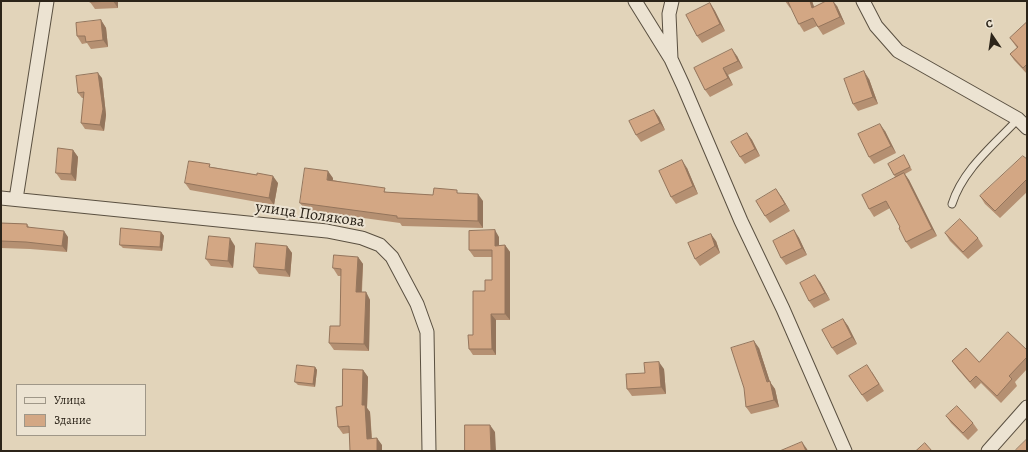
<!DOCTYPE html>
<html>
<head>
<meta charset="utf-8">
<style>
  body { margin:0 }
  #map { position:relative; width:1028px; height:452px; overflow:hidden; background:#e2d4ba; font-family:Alegreya,serif }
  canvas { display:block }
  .frame { position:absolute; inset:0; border:2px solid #2c2419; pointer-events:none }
  .legend { position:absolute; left:16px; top:384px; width:130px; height:52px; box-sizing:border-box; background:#ece3d2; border:1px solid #9f9788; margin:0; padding:5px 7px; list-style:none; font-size:12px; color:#2c2419 }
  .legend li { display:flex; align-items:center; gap:8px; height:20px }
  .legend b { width:20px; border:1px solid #9f9788 }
  .north { position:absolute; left:972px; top:16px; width:40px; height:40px; -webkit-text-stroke:3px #ece3d2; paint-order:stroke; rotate:347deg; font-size:11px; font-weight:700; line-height:16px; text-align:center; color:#2c2419 }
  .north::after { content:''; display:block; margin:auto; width:14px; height:18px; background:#2c2419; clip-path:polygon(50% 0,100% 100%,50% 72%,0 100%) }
</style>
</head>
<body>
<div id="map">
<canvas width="1028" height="452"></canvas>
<div class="frame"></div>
<ul class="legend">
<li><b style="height:5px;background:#ece3d2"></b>Улица</li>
<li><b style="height:11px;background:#d3a784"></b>Здание</li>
</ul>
<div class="north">С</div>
</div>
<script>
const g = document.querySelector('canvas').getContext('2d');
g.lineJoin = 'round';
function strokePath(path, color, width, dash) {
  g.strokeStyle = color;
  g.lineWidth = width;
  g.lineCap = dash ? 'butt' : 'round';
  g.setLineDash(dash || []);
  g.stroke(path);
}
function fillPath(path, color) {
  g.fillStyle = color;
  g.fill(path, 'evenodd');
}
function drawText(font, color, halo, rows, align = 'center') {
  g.font = font + ' Alegreya,serif';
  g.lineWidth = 4;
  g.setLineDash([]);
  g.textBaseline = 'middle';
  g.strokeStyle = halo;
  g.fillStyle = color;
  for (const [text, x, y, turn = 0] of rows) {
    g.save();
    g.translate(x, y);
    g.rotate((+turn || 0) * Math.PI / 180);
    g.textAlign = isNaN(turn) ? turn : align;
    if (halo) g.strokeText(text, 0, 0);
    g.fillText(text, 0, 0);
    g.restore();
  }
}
const service = new Path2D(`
  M952,204C963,169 994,145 1018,119`);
const minor = new Path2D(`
  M635,1L671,59L683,85L741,221L783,309L845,451
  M863,1L876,26L898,51L1018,119L1027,128
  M671,59L669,14L672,1
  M1,198L327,231L362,238L380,245L392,257L417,304L427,332L429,451
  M16,199L47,1
  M988,451L1027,407`);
strokePath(service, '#5a5041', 9);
strokePath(minor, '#5a5041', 15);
strokePath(service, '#ece3d2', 7);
strokePath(minor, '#ece3d2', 13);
fillPath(new Path2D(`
  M118,1V8L95,9L90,2Z
  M785,1H812L814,7L837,6L845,24L823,35L817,26L804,32L799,24L791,7L790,8Z
  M710,3L715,11L725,31L702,43L697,36Z
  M101,20L106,28L108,47L91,49L87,43L82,44L77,36Z
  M1027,22V74L1014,60L1010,54L1017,48L1010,38Z
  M737,56L743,68L728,75L733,85L710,97L705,90L694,68Z
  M102,78L106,115L104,131L85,129L81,123L84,98H82L78,93Z
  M869,79L878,104L858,111L853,104Z
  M654,110L659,117L665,130L641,142L636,135Z
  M885,131L896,153L874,164L869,157Z
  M747,133L752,140L760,156L745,164L740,157Z
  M73,150L78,157L76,181L61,180L56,173Z
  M904,155L912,170L905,174L909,180L937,236L911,249L906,242L900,227L890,208L874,217L869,209L895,177L894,175Z
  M1027,159V192L1000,218L985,204L980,196Z
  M212,167L257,175L278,183L274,205L190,190L185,183Z
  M687,168L698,194L676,204L671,197Z
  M333,178V180L387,192L433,195L460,194L483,201V228L402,226L400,223L305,210L300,203Z
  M781,196L790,211L770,223L765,216Z
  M1,223L27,224L29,227L68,237L67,252L30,249L1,248Z
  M794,230L799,238L807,255L786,265L781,258Z
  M161,232L164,236L162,251L123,248L120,245Z
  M945,233L978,238L983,246L968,259L950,241Z
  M499,237V246L505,245L510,252V320H496V355H473L469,349L473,335L485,291L492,280V257H474L469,250Z
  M716,241L720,253L700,266L695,259Z
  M235,246L233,268L211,266L206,259Z
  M287,246L292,253L290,277L259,274L254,267Z
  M358,257L363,264L362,292H366L370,300L369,351L334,350L329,343L340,326L341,276H338L333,268Z
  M820,282L830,300L814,308L809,301Z
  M843,319L848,326L857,344L837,355L832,348Z
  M759,348L770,382L775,389L779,407L751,414L746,407Z
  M1027,350V369L1015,382L1017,386L1001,403L981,383L975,389L957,368L952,361L979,362Z
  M315,367L317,370L315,387L298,385L295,382Z
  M664,369L666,394L632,396L627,389Z
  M363,370L368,377L367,408L370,412L372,438L382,445L349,433L343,434L338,427L342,406Z
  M872,372L884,391L867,402L862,395Z
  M946,416L973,423L978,430L968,440L951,423Z`), '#b59072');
fillPath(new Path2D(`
  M113,1H118V8Z
  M810,1H812L817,15L812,8Z
  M833,1L837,6L845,24L840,17Z
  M710,3L715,11L725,31L720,24Z
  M101,20L106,28L108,47L103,40Z
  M732,49L737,56L743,68L738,61Z
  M723,68L728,75L733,85L728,78Z
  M864,71L869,79L878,104L873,97Z
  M98,73L102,78L106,115L104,131L100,125Z
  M654,110L659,117L665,130L660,123Z
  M880,124L885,131L896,153L891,146Z
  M747,133L752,140L760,156L755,149Z
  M73,150L78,157L76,181L71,174Z
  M682,160L687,168L698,194L693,186Z
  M328,171L333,178L332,187L327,180Z
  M904,173L909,180L937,236L932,229Z
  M273,176L278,183L274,205L269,198Z
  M776,189L781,196L790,211L785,204Z
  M478,194L483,201V228L478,221Z
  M495,230L499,237V252L495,246Z
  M794,230L799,238L807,255L802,248Z
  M64,231L68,237L67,252L62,246Z
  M161,232L164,236L162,251L160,247Z
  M711,234L716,241L720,253L715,246Z
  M230,238L235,246L233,268L228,261Z
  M505,245L510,252V320L505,314Z
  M287,246L292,253L290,277L285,270Z
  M358,257L363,264L361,299L356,292Z
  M815,275L820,282L830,300L825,293Z
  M366,292L370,300L369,351L364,344Z
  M491,314L496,320V355L492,349Z
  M843,319L848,326L857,344L852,337Z
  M754,341L759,348L770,382L775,389L779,407L774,400Z
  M659,362L664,369L666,394L661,387Z
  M315,367L317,370L315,387L313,384Z
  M363,370L368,377L367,408L370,412L372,446L367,439L362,405Z
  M490,425L495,432L496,451H491Z
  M377,438L382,445V451H377Z
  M802,442L807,449L808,451H806Z`), '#94755c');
const building = new Path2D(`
  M90,1H113L90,2Z
  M788,1H810L812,8L826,1H833L840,17L818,27L813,18L799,24Z
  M710,3L720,24L697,36L686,15Z
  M101,20L103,40L86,42L85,36H77L76,23Z
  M1027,22V64L1023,68L1010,54L1018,47L1010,38Z
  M732,49L738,61L723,68L728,78L705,90L694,68Z
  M864,71L873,97L853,104L844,79Z
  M98,73L103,109L100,125L81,123L84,92L78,93L76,76Z
  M654,110L660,123L636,135L629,121Z
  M880,124L891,146L869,157L858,134Z
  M747,133L755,149L740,157L731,142Z
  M58,148L73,150L71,174L56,173Z
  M904,155L910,167L894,175L888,164Z
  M1023,156L1027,159V179L995,211L980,196Z
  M682,160L693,186L671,197L659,171Z
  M189,161L210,164L209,167L257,175V173L273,176L269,198L185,183Z
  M305,168L328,171L327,180L385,188L384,192L433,195L434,188L457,190V193L478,194V221L397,218V216L300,203Z
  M904,173L932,229L906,242L899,228L900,227L886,201L869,209L862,195Z
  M776,189L785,204L765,216L756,201Z
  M960,219L978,238L963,252L945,233Z
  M1,223L27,224V227L64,231L62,246L26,242L1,241Z
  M121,228L161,232L160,247L120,245Z
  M495,230V246L505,245V314H491L492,349H469L468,335H473V291H485V280H492V250H469V231Z
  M794,230L802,248L781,258L773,241Z
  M711,234L715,246L695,259L688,243Z
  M209,236L230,238L228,261L206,259Z
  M256,243L287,246L285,270L254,267Z
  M334,255L358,257L356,292H366L364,344L329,343L330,326H340L341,269L333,268Z
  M815,275L825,293L809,301L800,283Z
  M843,319L852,337L832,348L822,330Z
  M1008,332L1027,350V357L1009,376L1012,379L997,396L976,376L970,382L952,361L966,348L979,362Z
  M754,341L767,382L770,381L774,400L746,407L744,388L731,348Z
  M659,362L661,387L627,389L626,374L645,373L644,363Z
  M297,365L315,367L313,384L295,382Z
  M867,365L879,384L862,395L849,376Z
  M343,369L363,370L362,405H365L367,439L377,438V451H350L349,426L338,427L336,407L342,406Z
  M957,406L973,423L963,433L946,416Z
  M465,425H490L491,451H465Z
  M1027,439V451H1017L1016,450Z
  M802,442L806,451H780Z
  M925,443L932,451H916Z`);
fillPath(building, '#d3a784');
strokePath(building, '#94755c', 1);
drawText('16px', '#2c2419', '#ece3d2', [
  ["улица Полякова",310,215,8]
]);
</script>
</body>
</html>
